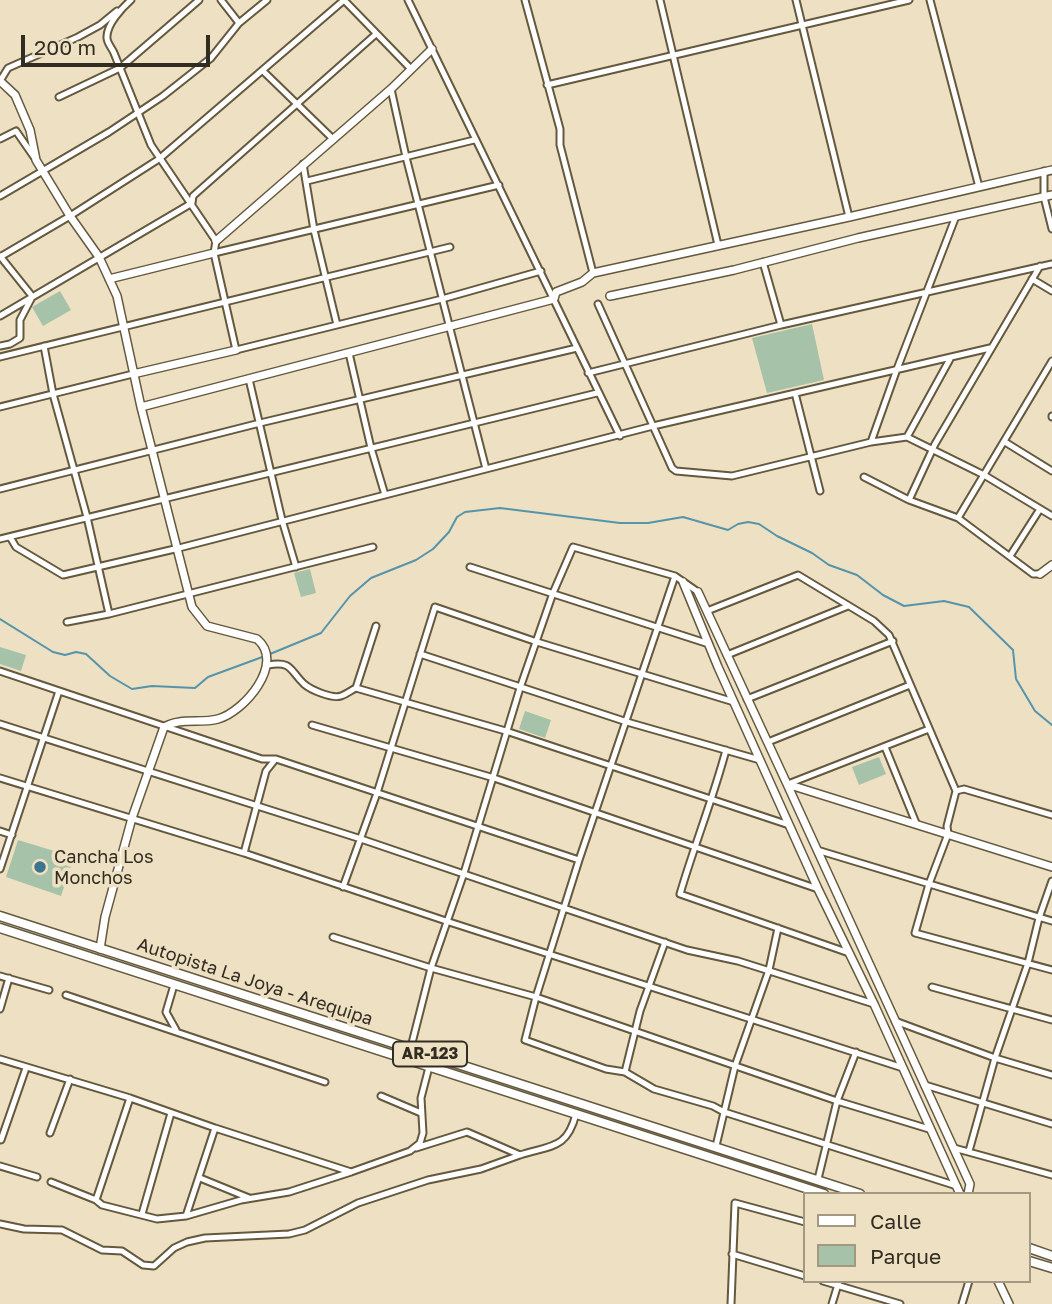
<!DOCTYPE html>
<html>
<head>
<meta charset="utf-8">
<style>
  body { margin:0 }
  #map { position:relative; width:1052px; height:1304px; overflow:hidden; background:#eee0c2; font-family:"Golos Text",sans-serif }
  canvas { display:block }
  .legend { position:absolute; left:803px; top:1192px; width:228px; height:91px; box-sizing:border-box; background:#eee0c2; border:2px solid #a39882; margin:0; padding:9px 12px; list-style:none; font-size:21px; color:#322d22 }
  .legend li { display:flex; align-items:center; gap:14px; height:35px }
  .legend b { width:35px; border:2px solid #a39882 }
  .scale { position:absolute; left:21px; top:35px; width:189px; height:32px; box-sizing:border-box; border:4px solid #322d22; border-top:0; padding-left:9px; font-size:21px; line-height:24px; white-space:nowrap; color:#322d22; -webkit-text-stroke:5px #eee0c2; paint-order:stroke }
</style>
</head>
<body>
<div id="map">
<canvas width="1052" height="1304"></canvas>
<ul class="legend">
<li><b style="height:9px;background:#fff"></b>Calle</li>
<li><b style="height:19px;background:#a6c3a9"></b>Parque</li>
</ul>
<div class="scale">200 m</div>
</div>
<script>
const g = document.querySelector('canvas').getContext('2d');
g.lineJoin = 'round';
function fillPath(path, color) {
  g.fillStyle = color;
  g.fill(path, 'evenodd');
}
function strokePath(path, color, width, dash) {
  g.strokeStyle = color;
  g.lineWidth = width;
  g.lineCap = dash ? 'butt' : 'round';
  g.setLineDash(dash || []);
  g.stroke(path);
}
function drawText(font, color, halo, rows, align = 'center') {
  g.font = font + ' "Golos Text",sans-serif';
  g.lineWidth = 7;
  g.setLineDash([]);
  g.textBaseline = 'middle';
  g.strokeStyle = halo;
  g.fillStyle = color;
  for (const [text, x, y, turn = 0] of rows) {
    g.save();
    g.translate(x, y);
    g.rotate((+turn || 0) * Math.PI / 180);
    g.textAlign = isNaN(turn) ? turn : align;
    if (halo) g.strokeText(text, 0, 0);
    g.fillText(text, 0, 0);
    g.restore();
  }
}
fillPath(new Path2D(`
  M60,291L71,310L43,326L32,307Z
  M812,324L824,380L767,393L752,338Z
  M310,569L316,593L301,597L294,573Z
  M0,647L26,655L21,671L0,664Z
  M525,711L551,720L545,738L519,729Z
  M879,757L886,774L859,785L852,767Z
  M18,840L74,857L61,896L6,877Z`), '#a6c3a9');
strokePath(new Path2D(`
  M0,619L53,652L65,655L76,652L86,654L110,676L132,689L152,686L195,688L208,677L265,656
  M270,654L321,633L350,596L371,578L416,560L433,549L449,532L457,517L465,512L500,508L620,523H648L683,517L728,530L738,524L748,522L759,524L777,536L812,553L829,565L857,575L883,595L904,606L944,601L969,607L1013,650L1016,679L1035,711L1052,725`), '#5594ab', 2);
const street = new Path2D(`
  M131,0C122,8 106,25 107,38C107,43 112,48 114,53L151,145L216,241L214,253L236,350L442,299L541,271
  M221,0L239,23
  M344,0L411,69
  M408,0L620,436
  M525,0L560,129V145L593,273
  M660,0L718,245
  M796,0L849,217
  M930,0L979,187
  M263,71L333,139
  M0,81L8,68L78,37L100,25L117,11
  M547,85L909,0
  M391,89L406,157L486,469
  M59,97L120,68L199,0
  M0,139L16,131L34,157
  M303,164L314,230L337,325
  M1044,171V197L1052,229
  M307,181L474,140
  M0,196L109,132L163,96L211,58L239,23L267,0
  M214,253L499,185
  M0,256L32,296
  M0,257L70,216L159,159L344,0
  M763,262L781,325
  M1032,279L1052,291
  M598,304L672,468L676,471L732,476L871,442L907,437L984,475L1052,516
  M0,316L192,203L193,196L376,34
  M0,346L10,344L20,338V320L31,299
  M44,346L53,394L87,517L109,614
  M349,353L371,448L385,495
  M0,357L450,247
  M588,373L781,325L1052,264
  M249,379L282,520L296,567
  M795,393L820,491
  M0,407L133,374
  M1052,416V417
  M907,437L950,359
  M871,442L897,369L956,216
  M1005,442L1052,471
  M864,477L909,500L958,518L1033,574H1040
  M0,489L260,423L577,348
  M909,500L935,444L1040,266
  M958,518L1052,361
  M10,537L16,547L63,575L179,548L653,426L990,348
  M0,539L597,393
  M1010,556L1040,509
  M470,567L709,644
  M675,576L579,860L536,997L525,1040L606,1069L625,1072L654,1089L713,1106L724,1112L957,1186
  M707,611L798,575L874,621L889,635L956,791L947,826L948,834L929,884L915,933L1052,970
  M67,622L109,614L373,547
  M420,654L627,722L760,760
  M727,655L848,606
  M268,665C293,661 289,670 304,684C311,690 332,699 341,696C347,694 351,690 356,688L509,732L789,825
  M0,671L262,759H276L579,860
  M356,688L376,626
  M747,699L893,641
  M0,724L361,839L687,950L738,961L874,1004
  M312,725L494,778L818,889
  M768,742L910,685
  M885,747L916,823
  M726,750C713,799 694,846 680,894L849,953
  M0,778L244,853L446,921L903,1068
  M788,784L929,729
  M956,791L964,789L1052,815
  M0,831L12,835
  M817,850L1052,921
  M244,853L266,771L274,761
  M0,869L59,691
  M343,887L377,793L435,607L537,642L734,702
  M333,937L431,968L536,997L837,1101L929,1129
  M0,976L49,990
  M174,985L166,1012L176,1030
  M932,987L1052,1020
  M66,995L325,1082
  M0,1009L9,978
  M895,1021L995,1058L1052,1075
  M411,1047L431,968L464,873L520,688L553,593L573,547L675,576L698,592
  M0,1059L130,1098L215,1128L351,1172L410,1151L420,1143L423,1133L421,1098L429,1067
  M625,1072L640,1011L665,942
  M925,1085L1052,1124
  M381,1096L421,1113
  M50,1133L70,1079
  M1,1140L26,1068
  M716,1146L735,1066L769,970L778,928
  M416,1148L467,1132L520,1155C552,1145 567,1149 576,1114
  M954,1148L1052,1175
  M969,1151L995,1058L1028,963L1039,918L1052,881
  M0,1166L37,1177
  M200,1178L249,1198
  M818,1179L837,1101L856,1052
  M51,1182L96,1200L102,1205L157,1219L186,1216L241,1200L289,1192L351,1172
  M96,1200L130,1098
  M142,1214L171,1113
  M186,1216L215,1128
  M0,1224L24,1229L62,1230L102,1250L122,1251L143,1265L154,1266L174,1248L187,1242L205,1238L289,1234L305,1230L358,1203L428,1180L481,1169L520,1155
  M732,1254L805,1276
  M823,1281L900,1304
  M731,1304L735,1203L805,1222
  M832,1304L839,1281
  M962,1304L969,1281`);
const secondary = new Path2D(`
  M0,81L15,95L30,130L36,160L70,216L99,257L117,296L141,407L192,607L207,626L257,639C286,663 244,712 218,719C200,724 181,717 164,727L132,818L105,917L100,949
  M216,241L391,89L432,49
  M109,279L214,253
  M610,296L734,270L858,238L1052,195
  M133,374L236,350
  M141,407L554,299L556,292L582,282L593,273L849,217L1052,170
  M1040,574L1052,565
  M683,582L718,667L818,889L874,1004L960,1194
  M698,592L787,784L1052,867
  M787,784L970,1184L968,1194
  M998,1281L1009,1304`);
const primary = new Path2D(`
  M0,916L860,1194
  M0,928L824,1194
  M1029,1248L1052,1256
  M1029,1261L1052,1268`);
strokePath(street, '#64583e', 9);
strokePath(secondary, '#64583e', 10);
strokePath(primary, '#64583e', 11);
strokePath(street, '#fff', 5);
strokePath(secondary, '#fff', 7);
strokePath(primary, '#fff', 8);
for (const [x, y, r, color] of [
  [40,867,7,"#3c758e"]
]) {
  const dot = new Path2D();
  dot.arc(x, y, r, 0, 2 * Math.PI);
  g.fillStyle = color;
  g.fill(dot);
  strokePath(dot, '#eee0c2', 2.5);
}
for (const [x, y, w] of [
  [430,1054,74]
]) {
  const box = new Path2D();
  box.roundRect(x - w / 2, y - 12.5, w, 25, 5);
  g.fillStyle = '#eee0c2';
  g.fill(box);
  strokePath(box, '#322d22', 2);
}
drawText('bold 16px', '#322d22', null, [
  ["AR-123",430,1054]
]);
drawText('18px', '#322d22', '#eee0c2', [
  ["Cancha Los",54,857],
  ["Monchos",54,878]
], 'left');
drawText('18px', '#322d22', '#eee0c2', [
  ["Autopista La Joya - Arequipa",255,982,18]
]);
</script>
</body>
</html>
